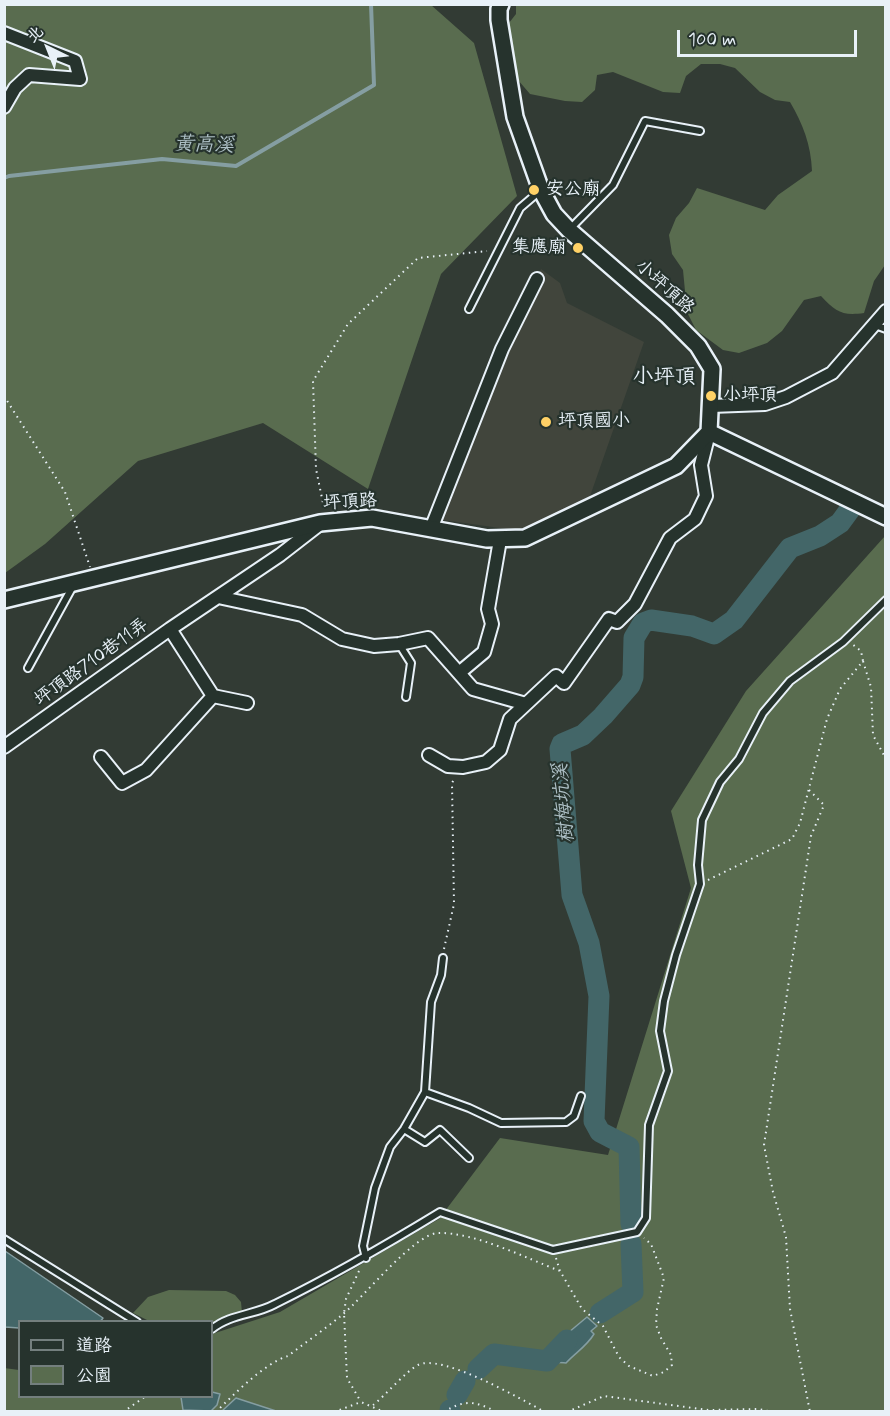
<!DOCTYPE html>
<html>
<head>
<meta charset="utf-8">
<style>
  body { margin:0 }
  #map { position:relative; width:890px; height:1416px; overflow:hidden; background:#323b34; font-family:Mynerve,"LXGW WenKai TC",sans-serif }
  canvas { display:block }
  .frame { position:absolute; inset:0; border:6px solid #e8f1f8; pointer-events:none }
  .legend { position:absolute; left:18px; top:1320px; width:195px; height:78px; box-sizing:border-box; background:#26332d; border:2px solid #747f7e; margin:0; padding:8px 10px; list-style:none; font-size:18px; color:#e8f1f8 }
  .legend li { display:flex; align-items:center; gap:12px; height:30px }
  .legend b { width:30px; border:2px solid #747f7e }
  .north { position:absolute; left:18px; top:18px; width:60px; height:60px; -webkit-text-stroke:4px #26332d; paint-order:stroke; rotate:317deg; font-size:16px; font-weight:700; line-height:24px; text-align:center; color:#e8f1f8 }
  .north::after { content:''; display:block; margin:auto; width:21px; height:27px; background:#e8f1f8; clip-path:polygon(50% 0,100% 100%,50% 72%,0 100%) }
  .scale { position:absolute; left:677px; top:30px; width:180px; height:27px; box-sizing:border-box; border:3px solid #e8f1f8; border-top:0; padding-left:8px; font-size:18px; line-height:21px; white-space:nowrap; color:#e8f1f8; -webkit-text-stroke:4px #26332d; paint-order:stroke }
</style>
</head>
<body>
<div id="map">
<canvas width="890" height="1416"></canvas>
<div class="frame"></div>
<ul class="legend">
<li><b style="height:8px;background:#26332d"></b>道路</li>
<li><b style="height:16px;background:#596c4f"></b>公園</li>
</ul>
<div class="north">北</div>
<div class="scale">100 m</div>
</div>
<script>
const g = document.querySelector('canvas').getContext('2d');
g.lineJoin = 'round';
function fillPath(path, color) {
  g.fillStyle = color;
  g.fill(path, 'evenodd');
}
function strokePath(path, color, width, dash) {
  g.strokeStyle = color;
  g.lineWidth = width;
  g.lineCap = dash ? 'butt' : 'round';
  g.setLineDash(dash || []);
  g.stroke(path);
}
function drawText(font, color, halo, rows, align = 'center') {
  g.font = font + ' Mynerve,"LXGW WenKai TC",sans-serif';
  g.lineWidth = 4.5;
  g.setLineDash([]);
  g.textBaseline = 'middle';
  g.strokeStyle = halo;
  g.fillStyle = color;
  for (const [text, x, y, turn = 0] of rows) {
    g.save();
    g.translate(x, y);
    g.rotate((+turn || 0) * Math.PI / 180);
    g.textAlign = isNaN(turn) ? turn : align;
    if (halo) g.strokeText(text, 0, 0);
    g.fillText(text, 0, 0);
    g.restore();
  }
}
fillPath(new Path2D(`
  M541,269L560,283L567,303L644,342L588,502L521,531L436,519Z`), '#41453c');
fillPath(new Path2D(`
  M5,5H431L474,43L517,196L441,274L368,489L263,423L138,461L45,544L5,573Z
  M516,5H885V265L874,281L864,313C842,316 836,312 821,296L804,300L782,331L767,343L739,353L723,350L696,330L687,312L683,270L672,254L669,235L676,218L689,203L697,188L765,210L778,195L812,171C811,145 803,124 790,102L775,100L760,92L735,68L720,64H701L686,76L680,93L663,92L613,72L597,75L595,90L582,102L565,101L530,94L506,66L505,28L516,14Z
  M885,536V1411H5L4,1368L19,1370L20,1396H212V1334L280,1312L439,1219L500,1138L608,1155L691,888L671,811L746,691Z
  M169,1290L226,1291L235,1295L241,1302L242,1313L212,1325V1322L149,1321L133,1313L148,1297Z`), '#596c4f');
const water = new Path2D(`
  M5,1251L103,1318L100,1322H20L19,1328L5,1327Z
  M587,1317L597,1326L591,1331L594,1334C587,1346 575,1353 566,1363C554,1362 545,1362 540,1351H552L556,1343Z
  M212,1392L220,1394L217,1405L211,1411L183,1410L181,1397L212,1396Z
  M236,1398L276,1411H222Z`);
fillPath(water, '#436668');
strokePath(water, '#859ea2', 1.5);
strokePath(new Path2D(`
  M4,178L9,176L162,159L236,166L374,85L371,4`), '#859ea2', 4);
strokePath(new Path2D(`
  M631,1224L629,1147L600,1132L594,1121L599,996L589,943L572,895L560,749L562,744L583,735L603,716L630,685L633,677L634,638L643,623L651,620L692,626L714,634L734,620L790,548L820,536L840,523L851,508
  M600,1313L633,1292L631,1244
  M478,1369L494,1354L547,1361L567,1340
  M457,1395L465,1381
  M450,1412V1410`), '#436668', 21);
const service = new Path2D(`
  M569,230L613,185L645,121L700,131
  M469,309L520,208L541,190
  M875,325L886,329
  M399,644L411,663L406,697
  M28,668L73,586
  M425,1092L469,1108L501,1123L566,1122L574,1116L581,1096
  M404,1129L425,1142L440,1130L469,1158
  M4,1239L137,1322
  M366,1258L363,1246L375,1188L390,1147L404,1129L425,1092L431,1002L441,975L443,958
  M212,1329C230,1314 255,1315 275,1304C332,1276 386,1245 440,1212L553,1250L637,1232L646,1218L649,1125L668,1071L660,1031L664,1001L676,955L700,884L698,865L702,820L720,782L739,759L763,713L790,681L843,642L886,600`);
const minor = new Path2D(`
  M4,33L75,61L80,79L29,75L15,88L4,107
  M711,406L765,404L786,397L832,373L886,311
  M431,529L502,349L537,279
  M218,597L302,615L342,639L374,646L399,644L428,638L473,689L526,704
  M459,673L484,652L492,624L488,609L500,540
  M213,696L247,703
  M4,747L170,629L280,555L320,524
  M429,755L448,766L463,767L486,762L500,750L510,719L556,676L564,683L609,619L617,622L635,604L670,538L695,519L706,496L701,465L709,433
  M101,757L122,783L146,770L213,696L170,629`);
const tertiary = new Path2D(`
  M501,4L499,9V20L515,117L541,190L554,214L569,230L667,315L698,346L712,369L709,432
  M709,432L886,517
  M4,600L320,523L372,518L487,539L525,538L676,466L709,432`);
strokePath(service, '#e8f1f8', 10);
strokePath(minor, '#e8f1f8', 16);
strokePath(tertiary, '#e8f1f8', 20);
strokePath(new Path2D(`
  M4,396L65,492L90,567
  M324,508L316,469L313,381L348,324L418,258L487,251
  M863,661L871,687L873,735L886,759
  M809,790L824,805L811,836L764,1145L773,1192L786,1237L790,1309L810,1412
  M708,880L792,839L800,823L827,719L840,689L863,661L861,651L852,644
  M444,949L454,904L452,783L454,779
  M556,1258L560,1271L582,1309L603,1326L619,1357L629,1366L653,1376L664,1372L672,1365L671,1355L661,1338L656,1325L657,1309L664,1278L651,1244L644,1238
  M359,1271L346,1299L344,1313L347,1378L361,1402
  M373,1405C385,1396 406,1371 418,1365C441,1353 521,1399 545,1412
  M123,1412L146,1396
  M216,1412C234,1394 265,1363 288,1356C306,1342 325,1329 342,1315C363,1298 414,1234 438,1233C474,1232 526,1258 560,1271
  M334,1412L361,1402L384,1412
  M444,1412C465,1399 475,1401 497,1412
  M567,1412L604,1396L708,1410L758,1409L773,1412`), '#e8f1f8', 2, [1.5, 4.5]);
strokePath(service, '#26332d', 6);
strokePath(minor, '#26332d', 12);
strokePath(tertiary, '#26332d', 15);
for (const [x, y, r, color] of [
  [534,190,6,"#ffd166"],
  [578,248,6,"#ffd166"],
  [711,396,6,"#ffd166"],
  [546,422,6,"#ffd166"]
]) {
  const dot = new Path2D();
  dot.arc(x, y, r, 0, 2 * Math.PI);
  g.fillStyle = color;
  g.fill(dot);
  strokePath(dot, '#26332d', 2);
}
drawText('18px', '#e8f1f8', '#26332d', [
  ["安公廟",546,190],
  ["集應廟",566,248,"right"],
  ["小坪頂",723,396],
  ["坪頂國小",558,422]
], 'left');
drawText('18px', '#e8f1f8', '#26332d', [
  ["小坪頂路",664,288,42],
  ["坪頂路",350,503,-3],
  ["坪頂路710巷11弄",92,663,-36]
]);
drawText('italic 20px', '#aec0c6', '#26332d', [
  ["黃高溪",204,146,2],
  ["樹梅坑溪",565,803,-95]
]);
drawText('21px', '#e8f1f8', '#26332d', [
  ["小坪頂",664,379]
]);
</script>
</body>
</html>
